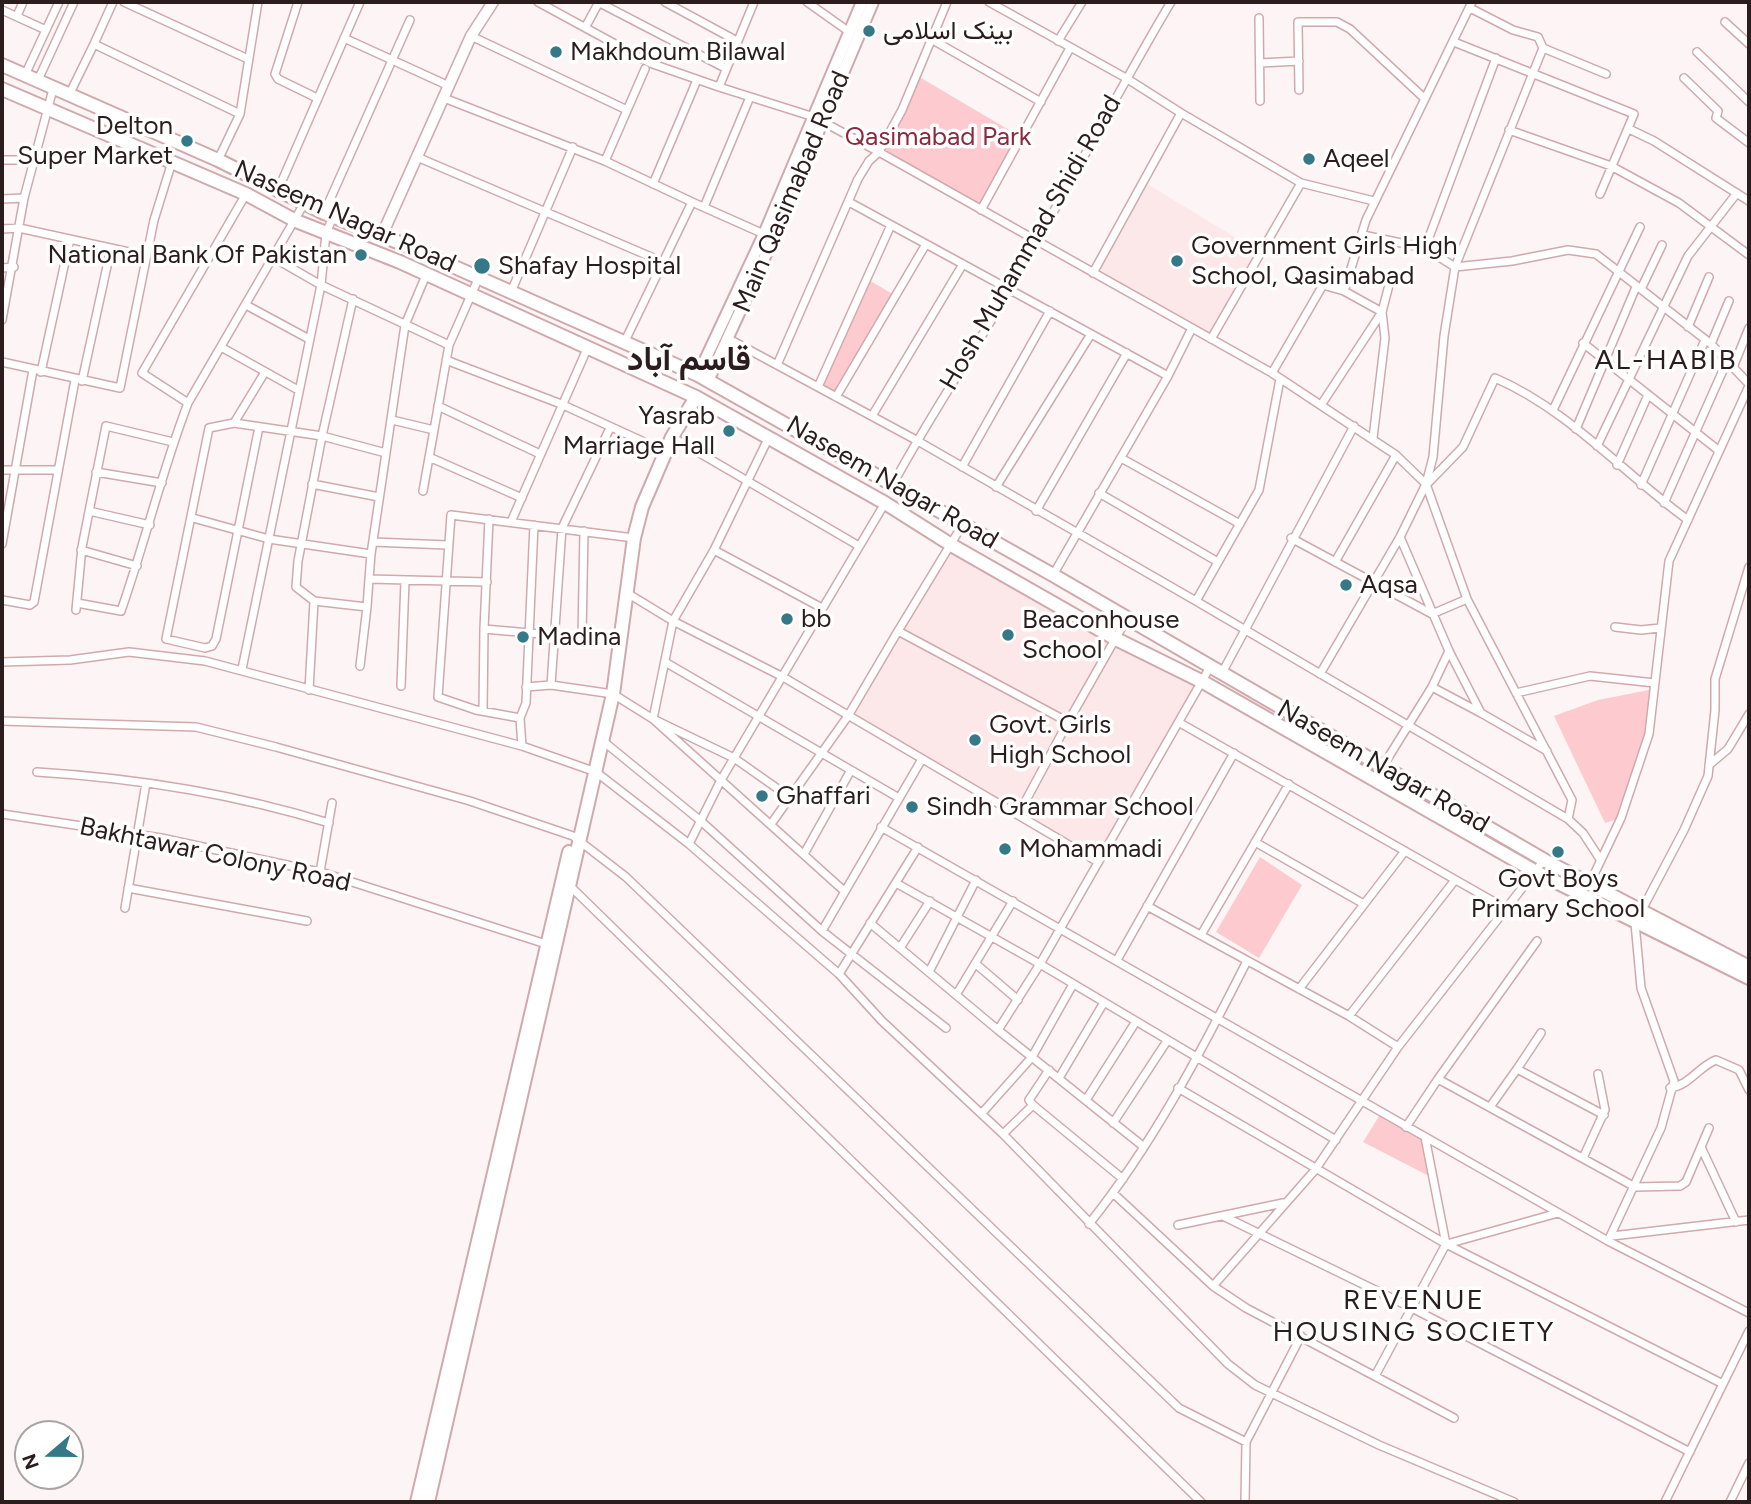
<!DOCTYPE html>
<html>
<head>
<meta charset="utf-8">
<style>
  body { margin:0 }
  #map { position:relative; width:1751px; height:1504px; overflow:hidden; background:#fdf5f5; font-family:Figtree,sans-serif }
  canvas { display:block }
  .frame { position:absolute; inset:0; border:4px solid #2b1c1e; pointer-events:none }
  .north { position:absolute; left:14px; top:1420px; width:70px; height:70px; box-sizing:border-box; background:#fff; border:2px solid #aaa4a5; border-radius:50%; rotate:250deg; font-size:19px; font-weight:700; line-height:28px; text-align:center; color:#2b1c1e }
  .north::after { content:''; display:block; margin:auto; width:24px; height:32px; background:#357989; clip-path:polygon(50% 0,100% 100%,50% 72%,0 100%) }
</style>
</head>
<body>
<div id="map">
<canvas width="1751" height="1504"></canvas>
<div class="frame"></div>
<div class="north">N</div>
</div>
<script>
const g = document.querySelector('canvas').getContext('2d');
g.lineJoin = 'round';
function fillPath(path, color) {
  g.fillStyle = color;
  g.fill(path, 'evenodd');
}
function strokePath(path, color, width, dash) {
  g.strokeStyle = color;
  g.lineWidth = width;
  g.lineCap = dash ? 'butt' : 'round';
  g.setLineDash(dash || []);
  g.stroke(path);
}
function drawText(font, color, halo, rows, align = 'center') {
  g.font = font + ' Figtree,Vazirmatn,sans-serif';
  g.lineWidth = 7;
  g.setLineDash([]);
  g.textBaseline = 'middle';
  g.strokeStyle = halo;
  g.fillStyle = color;
  for (const [text, x, y, turn = 0] of rows) {
    g.save();
    g.translate(x, y);
    g.rotate((+turn || 0) * Math.PI / 180);
    g.textAlign = isNaN(turn) ? turn : align;
    if (halo) g.strokeText(text, 0, 0);
    g.fillText(text, 0, 0);
    g.restore();
  }
}
fillPath(new Path2D(`
  M1144,182L1261,253L1211,339L1093,273Z
  M953,546L1203,682L1098,862L848,716Z`), '#fce8e9');
fillPath(new Path2D(`
  M916,75L1021,137L981,210L879,152Z
  M867,279L896,296L836,397L818,387Z
  M1654,689L1649,734L1621,818L1605,823L1554,716L1598,700Z
  M1260,857L1302,885L1259,958L1216,932Z
  M1381,1113L1425,1137L1433,1178L1363,1142Z`), '#fccacf');
const minor = new Path2D(`
  M113,2L94,44L240,114
  M124,2L248,59
  M298,2L275,74L278,79L317,98
  M538,2L650,63L719,87
  M598,2L725,68
  M665,2L737,41
  M754,2L719,87L814,117L879,152L1272,373L1396,455L1426,484L1467,599L1572,800L1568,819L1583,833L1600,859
  M807,2L848,31
  M989,2L1126,78L1181,113L1093,273
  M2,10L46,30
  M17,16L23,2
  M1259,18L1260,101
  M1725,22L1749,44
  M586,26L599,2
  M471,36L627,110
  M344,38L449,86
  M931,39L1041,102
  M1058,41L1082,2
  M1454,42L1634,114L1600,194
  M1543,48L1606,74
  M1697,52L1749,102
  M1260,63L1299,61
  M25,75L59,2
  M1684,78L1718,111L1716,118L1749,143
  M38,80L74,2
  M1299,90L1298,22H1337L1350,29L1424,98
  M69,95L94,44
  M444,98L605,161L645,69
  M1181,113L1301,183
  M1629,129L1654,141L1749,201
  M1509,130L1611,166L1679,203L1749,255
  M417,157L663,262
  M2,160H34
  M218,160L240,114L258,2
  M605,161L692,202L624,343
  M653,184L697,80
  M278,190L360,2
  M246,194L142,373L188,403L305,202
  M2,199L24,198
  M692,202L766,235
  M849,202L1168,376
  M704,207L750,97
  M981,210L1070,48
  M324,213L410,20
  M2,229L19,228L147,256
  M1363,235L1425,248L1496,58
  M1425,248L1455,267L1512,261L1568,250L1596,254L1711,344L1749,384
  M274,258L321,285L449,345
  M2,268L14,267
  M1641,289L1662,245
  M1344,291L1382,312L1385,338L1373,438
  M511,292L573,147
  M246,305L309,339
  M2,320L24,198L53,89
  M1688,327L1709,277
  M729,339L916,440L1196,601L1259,490L1280,379
  M1211,339L1301,183L1374,201
  M1583,343L1718,450
  M1711,344L1729,301
  M221,347L298,390
  M446,360L561,404L666,452
  M2,362L120,388L154,220L172,162
  M777,365L858,179L869,161L879,152L902,110L947,2
  M1734,365L1749,328
  M41,372L70,239
  M1272,373L1323,285L1344,291L1366,220L1472,2
  M82,381L111,248
  M818,387L891,225
  M836,397L926,244
  M1321,405L1382,312L1389,285
  M438,406L540,454
  M1553,410L1640,227
  M872,416L963,264
  M392,420L434,430L449,345L479,277
  M234,423L265,372
  M259,427L216,639L212,646L205,648L166,639L209,428L234,423L322,436L353,299
  M1576,429L1636,287
  M672,437L859,546
  M768,439L714,550L673,621L653,719L734,758L788,796
  M1597,446L1688,256L1737,193
  M386,453L322,436L298,561L296,587L314,601L367,607L369,579L487,582
  M429,457L522,498
  M1121,458L1240,524
  M1617,465L1648,395
  M962,467L1050,311
  M2,470H57
  M96,472L162,483
  M312,484L379,497
  M893,484C929,417 972,354 1010,289C1065,194 1115,96 1171,2
  M1427,484L1463,447L1495,378C1569,410 1624,474 1688,520
  M1641,485L1705,340
  M996,487L1091,334
  M423,491L434,430
  M1099,493L1218,562
  M1664,503L1728,359
  M89,511L150,525
  M1036,511L1127,353
  M193,518L269,539L371,554L405,325L426,275
  M489,519L484,629L621,641
  M511,522L587,349
  M963,524L898,631L1068,722L1126,620
  M1291,538L1432,614L1467,599
  M373,542L447,545
  M2,544L33,370
  M81,550L137,566
  M714,550L822,608
  M1335,562L1396,455
  M1749,567L1715,679V710L1708,776L1684,830L1635,923L1641,988L1674,1081L1661,1128L1608,1241L1749,1313
  M1053,575L1168,376L1192,328
  M369,579L371,554
  M627,593L673,621L783,677L1098,862
  M2,600L30,605L34,602L75,380
  M1196,601L1568,819
  M77,603L121,611C145,542 162,471 188,403
  M76,610L82,547L106,426L173,442
  M1615,627L1641,630L1660,628
  M582,636L584,531
  M1449,651L1481,713L1547,751
  M2,662L70,660L129,652L205,661L522,746L596,772L689,844L839,974L882,1021L1003,1134L1228,1364L1255,1385L1379,1445L1514,1502
  M665,662L899,798
  M360,666L367,607
  M242,669L321,285L326,233L333,217
  M1222,673L1354,426
  M1320,674L1400,537L1426,484L1433,457L1444,336L1455,267L1543,48L1538,37L1513,30L1470,8
  M551,685L562,528L610,428
  M401,686L405,581
  M526,687L551,685L613,694L653,719L843,890
  M1432,687L1481,713
  M309,690L314,601
  M1516,693L1590,676L1655,683
  M483,711L484,629
  M520,718L526,703L534,525
  M2,721L196,727L276,747L470,801L573,836L626,877L1179,1408L1246,1442
  M1180,723L1505,908
  M603,741L702,822L822,931L922,759
  M522,746L520,718L476,710L438,697L451,515L634,538
  M1709,765L1728,749L1749,714
  M1383,766L1432,687L1449,651L1400,537
  M37,772C135,778 235,794 329,823
  M2,814L161,838L324,873L546,944
  M1018,815L1068,722
  M771,824L848,716L898,631
  M881,827L1608,1241
  M1255,842L1362,903
  M689,844L721,780L885,503
  M804,854L851,770
  M320,872L332,803
  M896,883L1040,964L1336,1140
  M1590,883L1621,818L1649,734L1669,561L1749,386
  M570,886L1201,1502
  M128,888L307,921
  M1147,906L1349,1016L1398,1047
  M125,908L146,783
  M870,923L998,1030L1040,964L1210,667
  M822,931L946,1028
  M1201,935L1289,784
  M1537,941L1438,1079L1635,1187L1680,1186L1686,1182L1709,1128
  M900,948L930,901
  M1117,960L1234,753
  M976,964L1018,1000
  M929,972L976,880
  M839,974L918,847
  M1299,989L1405,851
  M956,995L1013,901
  M1349,1016L1455,880
  M998,1030L1144,1147
  M1541,1033L1517,1069L1604,1115
  M1059,1078L1103,1004
  M1178,1088L1446,1244L1723,1384
  M1670,1088C1690,1085 1698,1067 1716,1060L1739,1070L1749,1090
  M1086,1100L1135,1023
  M1033,1105L1029,1100L1049,1070
  M1490,1107L1517,1069
  M982,1113L1032,1057L1072,986
  M1113,1123L1167,1041
  M1406,1127L1438,1079
  M1003,1134L1033,1105L1123,1179
  M1701,1147L1736,1222
  M1583,1158L1605,1110L1598,1074
  M1113,1193L1213,1286L1315,1170L1398,1047L1544,860
  M1223,1216L1410,1307L1690,1452
  M1089,1224C1153,1144 1201,1052 1247,961
  M1178,1225L1283,1203
  M1612,1236L1749,1220
  M1447,1244L1558,1213
  M1213,1286L1246,1308L1454,1418
  M1375,1376L1446,1244L1425,1137
  M1245,1502L1246,1442L1301,1336
  M1665,1502L1749,1331
  M1730,1502L1749,1463`);
const tertiary = new Path2D(`
  M382,235L471,36L493,2`);
const secondary = new Path2D(`
  M698,375L764,234L862,2
  M708,381L773,239L873,2`);
const primary = new Path2D(`
  M2,65L218,160L324,213L405,245L698,375L1053,575L1544,860L1749,967
  M2,89L246,194L296,221L400,262L696,397L885,503L953,546L1116,639L1203,682L1536,872L1749,978
  M417,1502L569,852
  M428,1502L613,694L634,538L642,507L672,437L696,397`);
strokePath(minor, '#d1a9ad', 10);
strokePath(tertiary, '#d1a9ad', 13);
strokePath(secondary, '#d1a9ad', 14);
strokePath(primary, '#d1a9ad', 16);
strokePath(minor, '#fff', 7);
strokePath(tertiary, '#fff', 10);
strokePath(secondary, '#fff', 10);
strokePath(primary, '#fff', 12);
for (const [x, y, r, color] of [
  [869,31,7,"#357989"],
  [556,52,7,"#357989"],
  [187,141,7,"#357989"],
  [1309,159,7,"#357989"],
  [361,255,7,"#357989"],
  [1177,261,7,"#357989"],
  [482,266,9,"#357989"],
  [729,431,7,"#357989"],
  [1346,585,7,"#357989"],
  [787,619,7,"#357989"],
  [1008,635,7,"#357989"],
  [523,637,7,"#357989"],
  [975,740,7,"#357989"],
  [762,796,7,"#357989"],
  [912,807,7,"#357989"],
  [1005,849,7,"#357989"],
  [1558,852,7,"#357989"]
]) {
  const dot = new Path2D();
  dot.arc(x, y, r, 0, 2 * Math.PI);
  g.fillStyle = color;
  g.fill(dot);
  strokePath(dot, '#fff', 2.5);
}
drawText('26px', '#2b1c1e', '#fff', [
  ["بینک اسلامی",883,31],
  ["Makhdoum Bilawal",570,52],
  ["Delton",173,126,"right"],
  ["Super Market",173,156,"right"],
  ["Aqeel",1323,159],
  ["Government Girls High",1191,246],
  ["School, Qasimabad",1191,276],
  ["National Bank Of Pakistan",347,255,"right"],
  ["Shafay Hospital",498,266],
  ["Yasrab",715,416,"right"],
  ["Marriage Hall",715,446,"right"],
  ["Aqsa",1360,585],
  ["bb",801,619],
  ["Beaconhouse",1022,620],
  ["School",1022,650],
  ["Madina",537,637],
  ["Govt. Girls",989,725],
  ["High School",989,755],
  ["Ghaffari",776,796],
  ["Sindh Grammar School",926,807],
  ["Mohammadi",1019,849],
  ["Govt Boys",1558,879,"center"],
  ["Primary School",1558,909,"center"]
], 'left');
drawText('26px', '#8b2a3f', '#fff', [
  ["Qasimabad Park",938,137]
]);
drawText('26px', '#2b1c1e', '#fff', [
  ["Main Qasimabad Road",792,192,-67],
  ["Naseem Nagar Road",345,217,24],
  ["Hosh Muhammad Shidi Road",1031,243,-60],
  ["Naseem Nagar Road",892,483,30],
  ["Naseem Nagar Road",1383,767,30],
  ["Bakhtawar Colony Road",215,855,12]
]);
g.letterSpacing = '2px';
drawText('28px', '#2b1c1e', '#fff', [
  ["AL-HABIB",1666,361],
  ["REVENUE",1414,1301],
  ["HOUSING SOCIETY",1414,1333]
]);
g.letterSpacing = '0px';
drawText('bold 33px', '#2b1c1e', '#fff', [
  ["قاسم آباد",689,360]
]);
</script>
</body>
</html>
